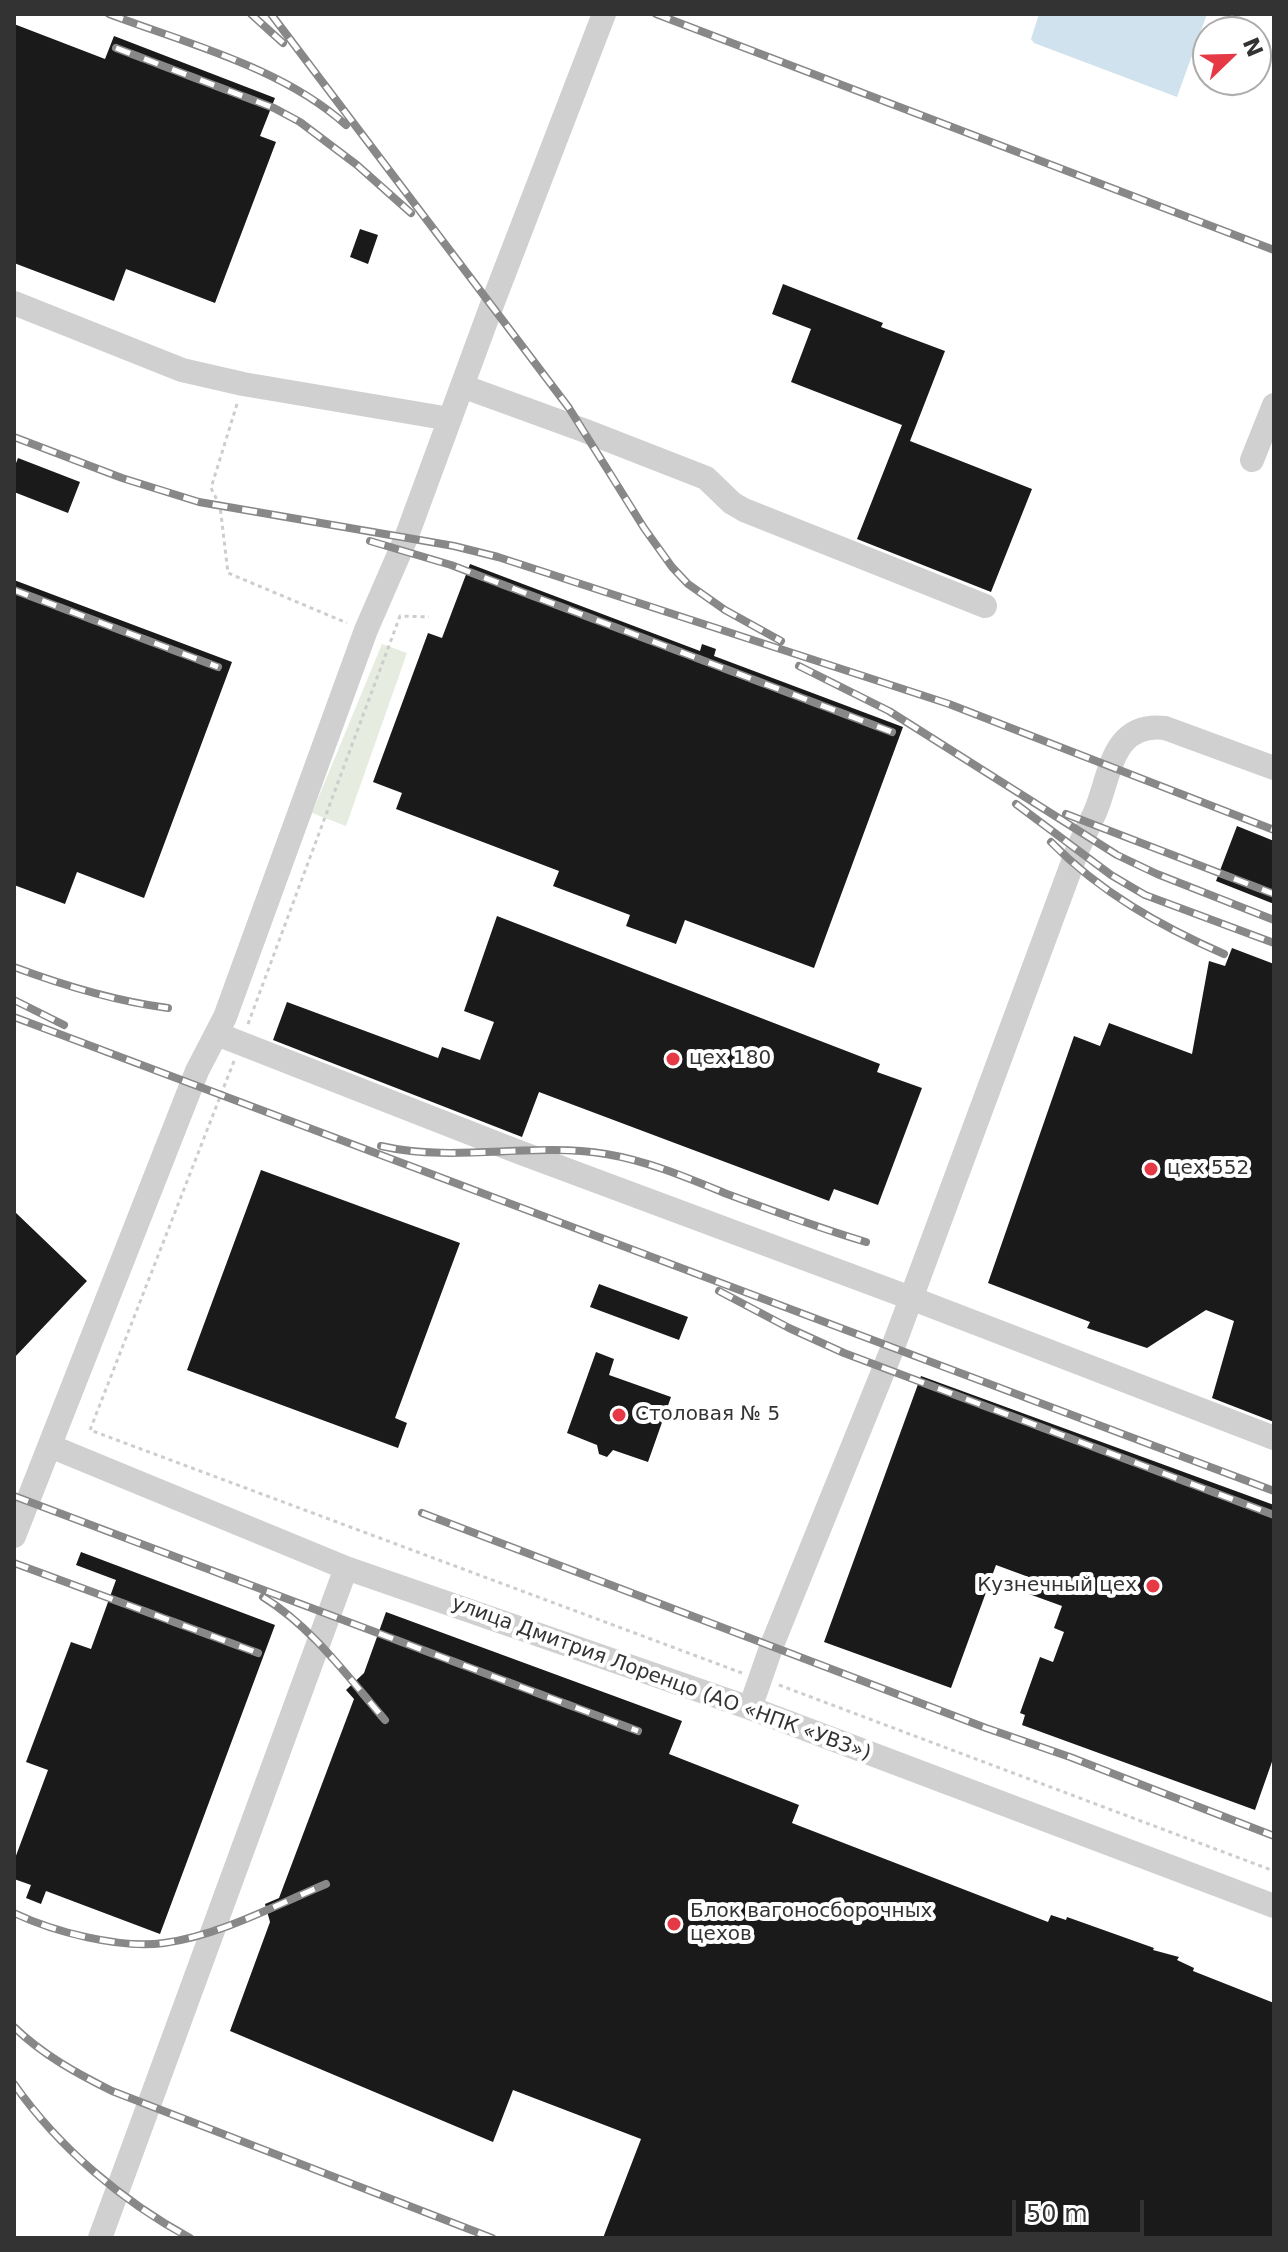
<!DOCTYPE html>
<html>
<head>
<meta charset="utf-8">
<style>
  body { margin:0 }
  #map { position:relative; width:1288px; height:2252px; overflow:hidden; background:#fff; font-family:"DejaVu Sans",sans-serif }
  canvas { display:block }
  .frame { position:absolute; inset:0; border:16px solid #333; pointer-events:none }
  .north { position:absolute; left:1192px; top:16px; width:80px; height:80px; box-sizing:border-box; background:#fff; border:2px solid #adadad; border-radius:50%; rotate:67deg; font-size:22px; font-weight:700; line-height:32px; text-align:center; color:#333 }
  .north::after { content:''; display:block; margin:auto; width:28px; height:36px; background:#e63946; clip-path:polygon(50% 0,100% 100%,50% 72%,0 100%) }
  .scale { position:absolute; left:1012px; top:2200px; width:132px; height:36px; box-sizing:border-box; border:4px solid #333; border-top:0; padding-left:10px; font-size:24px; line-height:28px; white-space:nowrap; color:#333; -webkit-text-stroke:6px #fff; paint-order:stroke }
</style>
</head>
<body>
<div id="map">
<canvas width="1288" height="2252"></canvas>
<div class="frame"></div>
<div class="north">N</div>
<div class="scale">50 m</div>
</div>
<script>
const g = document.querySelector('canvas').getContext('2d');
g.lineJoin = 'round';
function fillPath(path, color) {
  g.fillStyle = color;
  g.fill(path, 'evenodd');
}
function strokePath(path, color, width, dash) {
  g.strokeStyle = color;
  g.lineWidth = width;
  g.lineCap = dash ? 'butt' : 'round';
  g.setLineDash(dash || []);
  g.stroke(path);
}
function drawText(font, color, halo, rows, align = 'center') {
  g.font = font + ' "DejaVu Sans",sans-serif';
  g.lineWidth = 8;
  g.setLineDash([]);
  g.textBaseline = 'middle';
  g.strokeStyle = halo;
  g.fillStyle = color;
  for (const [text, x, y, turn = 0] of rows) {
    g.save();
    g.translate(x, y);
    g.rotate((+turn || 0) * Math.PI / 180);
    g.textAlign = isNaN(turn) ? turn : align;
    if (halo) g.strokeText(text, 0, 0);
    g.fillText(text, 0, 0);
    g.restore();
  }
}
fillPath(new Path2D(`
  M382,644L407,653L346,826L312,813Z`), '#e6ecdf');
fillPath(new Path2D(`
  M1039,14H1207L1177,97L1034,43L1031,39Z`), '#cfe2ee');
fillPath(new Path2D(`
  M14,24L105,59L114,36L275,98L260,136L276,142L215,303L126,269L114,301L14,263Z
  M360,229L378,235L368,264L350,257Z
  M783,284L883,323L881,327L945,351L910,441L1032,489L991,592L857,539L902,425L791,382L811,329L772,314Z
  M18,458L80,482L68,513L14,492V468Z
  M470,564L700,651L702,644L716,649L714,656L903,727L814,968L685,920L676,944L626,926L630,915L553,886L559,871L396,809L402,793L373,782L428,633L442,638Z
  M14,580L232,662L144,898L77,872L65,904L14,885Z
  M1237,826L1274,841V904L1216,881Z
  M497,916L880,1064L877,1072L922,1088L878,1205L834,1189L829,1201L539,1092L522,1137L273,1040L287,1002L438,1058L442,1047L480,1060L494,1022L464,1011Z
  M1232,948L1274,964V1422L1212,1398L1234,1321L1206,1310L1147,1348L1087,1328L1090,1322L988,1283L1074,1036L1100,1046L1109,1023L1192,1054L1209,961L1225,966Z
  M261,1170L460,1243L395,1418L407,1423L398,1448L187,1370Z
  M14,1211L87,1281L14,1358Z
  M599,1284L688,1317L679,1340L590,1307Z
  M596,1352L614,1359L609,1375L671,1397L648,1462L613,1450L607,1457L599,1454L597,1445L567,1433Z
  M921,1376L1274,1505V1756L1255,1810L1022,1725L1025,1715L1020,1713L1040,1657L1053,1662L1064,1632L1054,1628L1062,1606L1029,1594L1034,1579L996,1565L951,1688L824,1642Z
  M81,1552L275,1625L160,1934L46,1891L41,1904L26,1898L31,1885L14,1879V1861L48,1770L26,1762L71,1642L91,1649L116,1580L76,1565Z
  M386,1612L682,1721L669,1754L799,1805L792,1823L1048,1922L1051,1915L1066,1920L1067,1917L1154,1948L1153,1950L1179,1957L1177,1960L1194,1968L1193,1971L1274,2003V2238H603L641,2139L513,2090L493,2142L230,2031L270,1922L265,1904L279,1898L354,1699L346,1690L364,1673Z`), '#1a1a1a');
strokePath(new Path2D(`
  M237,404L211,488L220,506L228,573L347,623
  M248,1024L400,616L429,617
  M234,1061L90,1430L742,1673
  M779,1685L1274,1871`), '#cdcdcd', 3, [4, 4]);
strokePath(new Path2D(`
  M14,303L182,370L243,384L450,419
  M462,386L583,430L706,478L732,503L744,510L985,606
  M1252,460L1274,405
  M217,1034L516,1151L916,1300L1274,1438
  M50,1446L346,1568L750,1708L1274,1906
  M14,1536L197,1071L225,1017L366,630L406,538L493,302L604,14
  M750,1708L772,1645L893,1347L1077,851C1083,837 1090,824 1096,810C1111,773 1112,722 1165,728L1274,768
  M100,2238L346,1568`), '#d0d0d0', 24);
const rail = new Path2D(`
  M109,14C188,44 283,68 346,125
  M251,14L283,43
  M271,14L569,408L644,528L672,567L688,584L725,610L781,641
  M656,14L1274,250
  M116,48L274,108L300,122L357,165L411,213
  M14,437L122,478L199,502L454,546L498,557L949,704L1274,830
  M370,541L451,565L892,732
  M14,590L218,667
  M799,666L889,711L1117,855L1157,874L1274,920
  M1016,804L1111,875L1145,895L1274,943
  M1066,814L1274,894
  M1051,842C1100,892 1160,926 1224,954
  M14,967C65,986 114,1001 168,1008
  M14,1000L64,1025
  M14,1017L1274,1491
  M381,1146C455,1163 531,1142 606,1154C648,1161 688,1178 727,1194C773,1211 819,1228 866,1242
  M719,1291L789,1328L844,1353L1274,1515
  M14,1496L638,1731
  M422,1513L986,1728L1070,1757L1274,1836
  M14,1563L258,1653
  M263,1597C313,1628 347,1676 385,1720
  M14,1913C54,1932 120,1949 164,1943C220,1935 274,1906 326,1884
  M14,2027C43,2055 76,2073 112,2091L492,2238
  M14,2084C59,2148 122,2201 190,2238`);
strokePath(rail, '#888', 8);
strokePath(rail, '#fff', 5, [15]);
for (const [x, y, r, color] of [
  [673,1059,8,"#e63946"],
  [1151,1169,8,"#e63946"],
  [619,1415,8,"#e63946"],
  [1153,1586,8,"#e63946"],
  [674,1924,8,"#e63946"]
]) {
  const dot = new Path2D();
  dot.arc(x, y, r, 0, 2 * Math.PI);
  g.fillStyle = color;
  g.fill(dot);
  strokePath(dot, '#fff', 3);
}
drawText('20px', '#333', '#fff', [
  ["цех 180",689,1059],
  ["цех 552",1167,1169],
  ["Столовая № 5",635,1415],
  ["Кузнечный цех",1137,1586,"right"],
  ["Блок вагоносборочных",690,1912],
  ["цехов",690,1935]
], 'left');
drawText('20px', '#333', '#fff', [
  ["улица Дмитрия Лоренцо (АО «НПК «УВЗ»)",661,1679,20]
]);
</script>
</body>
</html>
